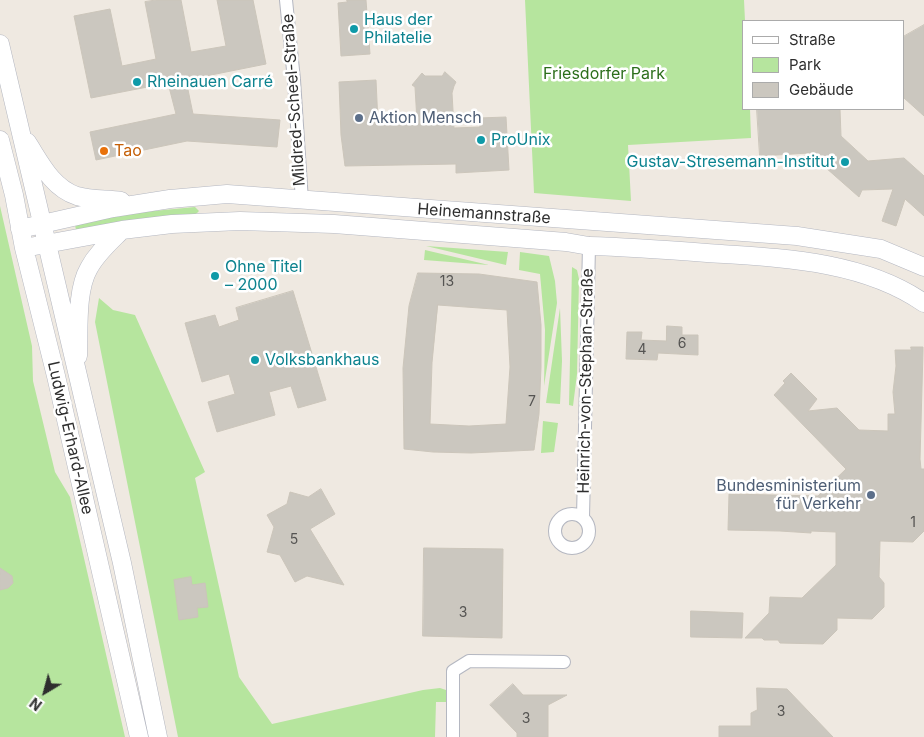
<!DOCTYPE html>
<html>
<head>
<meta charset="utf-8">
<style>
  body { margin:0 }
  #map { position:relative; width:924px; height:737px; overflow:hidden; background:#efe9e1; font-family:Inter,sans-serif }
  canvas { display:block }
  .legend { position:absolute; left:742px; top:20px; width:162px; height:90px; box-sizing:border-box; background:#fff; border:1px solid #ababab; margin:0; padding:6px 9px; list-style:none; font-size:15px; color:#2e2e2e }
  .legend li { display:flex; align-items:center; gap:10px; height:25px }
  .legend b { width:25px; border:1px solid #ababab }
  .north { position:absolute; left:20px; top:667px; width:50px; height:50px; -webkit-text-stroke:4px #fff; paint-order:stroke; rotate:217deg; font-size:14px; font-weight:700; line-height:20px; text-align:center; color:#2e2e2e }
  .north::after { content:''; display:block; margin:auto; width:18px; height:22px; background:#2e2e2e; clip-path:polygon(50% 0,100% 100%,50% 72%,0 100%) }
</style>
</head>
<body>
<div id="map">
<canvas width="924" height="737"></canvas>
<ul class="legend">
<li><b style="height:6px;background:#fff"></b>Straße</li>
<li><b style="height:14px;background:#b6e59e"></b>Park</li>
<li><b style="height:14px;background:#cbc7bf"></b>Gebäude</li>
</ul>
<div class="north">N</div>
</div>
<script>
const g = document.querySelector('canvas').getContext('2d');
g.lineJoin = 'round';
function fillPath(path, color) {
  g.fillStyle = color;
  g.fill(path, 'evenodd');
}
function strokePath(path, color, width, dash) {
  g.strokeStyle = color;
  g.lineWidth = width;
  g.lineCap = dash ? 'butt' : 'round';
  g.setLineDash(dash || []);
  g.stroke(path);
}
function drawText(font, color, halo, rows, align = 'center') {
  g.font = font + ' Inter,sans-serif';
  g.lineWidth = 5;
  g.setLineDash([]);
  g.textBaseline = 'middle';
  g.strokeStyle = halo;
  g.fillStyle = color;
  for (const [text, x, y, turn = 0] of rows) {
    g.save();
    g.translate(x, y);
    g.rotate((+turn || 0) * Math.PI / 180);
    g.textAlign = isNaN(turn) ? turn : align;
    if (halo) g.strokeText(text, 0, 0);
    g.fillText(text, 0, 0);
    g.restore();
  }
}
fillPath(new Path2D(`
  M525,0H744L745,21H743V109H750L751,138L628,145L631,201L534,193Z
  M0,206L32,346L33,381L55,472L70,497L125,737H0Z
  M195,207L199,211L196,214L76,231L75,224L143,212Z
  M426,246L508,252L506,265Z
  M425,250L489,265L424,260Z
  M520,252L549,256L555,281L557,303L544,386L545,330L540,274L519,270Z
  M572,267L577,270L579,279L577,374L573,406L569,405Z
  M99,298L113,310L135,315L205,472L195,478L239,677L272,724L423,690L440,688L446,690V702H436L435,737H178L95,322Z
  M560,308L562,361L560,404L546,403Z
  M543,421L558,423L554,452L541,453Z`), '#b6e59e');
const building = new Path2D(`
  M156,0H181L191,52L226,46L217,0H253L266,64L186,80L193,114L280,120L277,147L187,141L96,160L90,132L176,114L168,83L91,98L74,16L110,9L122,66L156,59L145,2Z
  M347,0H366L370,54L341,56L338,3L347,2Z
  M924,25V116L904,98L903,78V37Z
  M445,72L456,82L454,86L452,93L454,128L480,127L479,118L506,117L509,170L456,173V164L345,166L341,135L339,82L376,80L378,123L417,121L415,87L412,85L422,73L425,76H442Z
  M757,109H840L841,136L868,161L904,158L924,176V216L905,199L896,226L882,221L893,189L862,190L859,197L809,153L760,156Z
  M418,273L479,274L537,282L541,325V367L539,414L534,450L471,453L433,452L404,449L403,368L409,306ZM438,305L507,310L510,367L506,424L469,426L430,424L432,363Z
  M293,291L326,400L298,408L291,386L269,392L275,415L217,432L208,402L235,394L229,374L202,382L185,323L215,315L219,327L239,320L236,308Z
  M667,326L682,327V335H698V355L658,353L657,360L626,359L627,332H642L641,340L666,341Z
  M911,347H923V351L920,459L921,469H924V531L913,542L880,541L879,577L884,583V607L872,619L837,618V630L823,644L780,643L778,640H764L762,638H745L769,613L770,597L802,598L836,565V532L811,531V533L780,531L728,530L729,494L818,496L846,469L774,395L785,383L783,381L791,373L817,399L808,411L837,408L859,430L888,431V414H895L893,392L896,366L895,350H911Z
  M321,489L335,514L310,529L344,585L307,576L295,582L280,555L267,552L274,527L267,515L287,504L290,492L308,497Z
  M424,548L503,549L502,638L423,636Z
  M0,568L12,576L13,583L8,588L0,590Z
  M191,577L192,585L205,583L208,607L197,608L198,617L179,620L174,580Z
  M691,611L743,613L742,638L691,637Z
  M513,684L523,695H567L548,705V737H517V733L490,705Z
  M757,688L787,689L833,737H719V726H751V713L757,710Z`);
fillPath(building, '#cbc7bf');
strokePath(building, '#cbc5ba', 1);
const minor = new Path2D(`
  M286,0L294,80L302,201
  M555 531a17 17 0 1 1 34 0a17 17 0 1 1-34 0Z
  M583,517L589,246
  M453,737V671L469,661L564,662`);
const secondary = new Path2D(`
  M0,44L122,563L158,737
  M0,140L14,195L24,248L56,376L139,737
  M27,142C40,162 52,188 77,196C91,200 107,199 121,201
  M20,229L113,208L170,199L227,194L797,236L881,249L924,267
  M24,248L122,230L172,224L240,221L334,224L566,242L589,246C629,247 668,250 707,253C780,258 862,260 924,303
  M78,356C79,330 76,290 89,268C97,253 110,242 122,230`);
strokePath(minor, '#b4b7c1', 14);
strokePath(secondary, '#b4b7c1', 19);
strokePath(minor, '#fff', 12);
strokePath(secondary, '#fff', 18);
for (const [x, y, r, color] of [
  [354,29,5,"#0f9aa8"],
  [137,82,5,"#0f9aa8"],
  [359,118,5,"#5c6f8a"],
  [481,140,5,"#0f9aa8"],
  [104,151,5,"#e8710a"],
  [845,162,5,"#0f9aa8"],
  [215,276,5,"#0f9aa8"],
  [255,360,5,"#0f9aa8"],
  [871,495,5,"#5c6f8a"]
]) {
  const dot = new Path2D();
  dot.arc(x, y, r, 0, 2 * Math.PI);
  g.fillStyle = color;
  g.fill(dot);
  strokePath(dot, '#fff', 2);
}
drawText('14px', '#555452', null, [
  ["13",447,282],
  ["6",682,344],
  ["4",642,350],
  ["7",532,402],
  ["1",913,523],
  ["5",294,540],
  ["3",463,613],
  ["3",781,712],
  ["3",526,719]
]);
drawText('16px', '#0d838f', '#fff', [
  ["Haus der",364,20],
  ["Philatelie",364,38],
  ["Rheinauen Carré",147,82],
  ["ProUnix",491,140],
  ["Gustav-Stresemann-Institut",835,162,"right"],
  ["Ohne Titel",225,267],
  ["– 2000",225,285],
  ["Volksbankhaus",265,360]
], 'left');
drawText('16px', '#2c6e1b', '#fff', [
  ["Friesdorfer Park",604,74]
]);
drawText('16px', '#2e2e2e', '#fff', [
  ["Mildred-Scheel-Straße",294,100,-94],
  ["Heinemannstraße",484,214,4],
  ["Heinrich-von-Stephan-Straße",586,381,-89],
  ["Ludwig-Erhard-Allee",70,438,77]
]);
drawText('16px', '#4e5e75', '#fff', [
  ["Aktion Mensch",369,118],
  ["Bundesministerium",861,486,"right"],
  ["für Verkehr",861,504,"right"]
], 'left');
drawText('16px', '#c56008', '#fff', [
  ["Tao",114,151]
], 'left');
</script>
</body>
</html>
